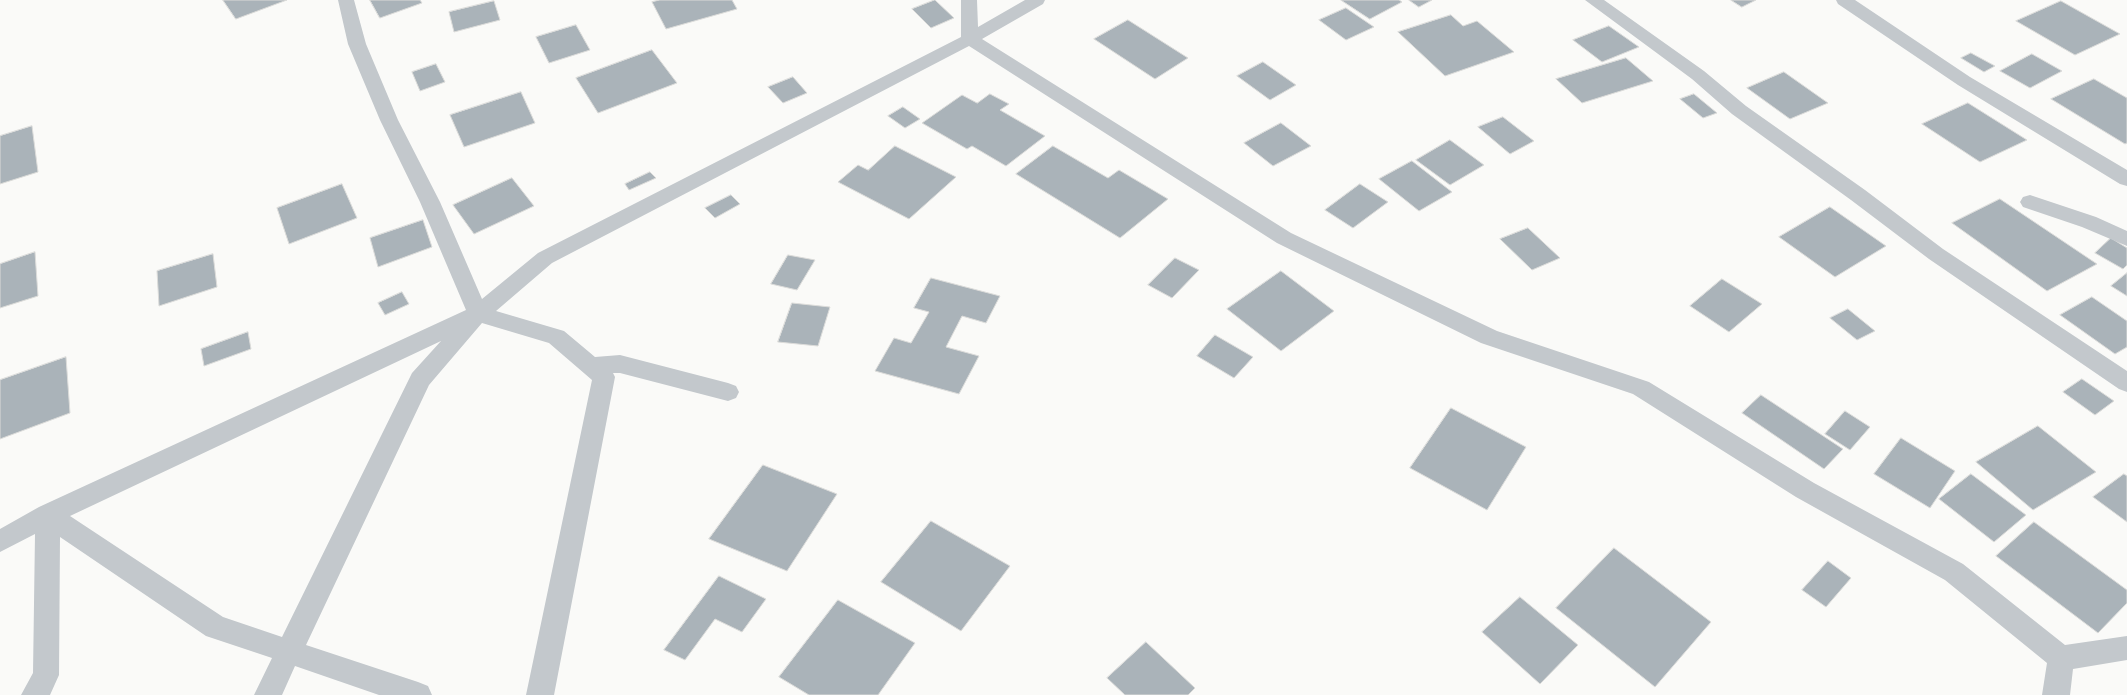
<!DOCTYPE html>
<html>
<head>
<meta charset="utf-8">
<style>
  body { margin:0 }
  canvas { display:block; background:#fafaf8 }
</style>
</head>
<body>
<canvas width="2127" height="695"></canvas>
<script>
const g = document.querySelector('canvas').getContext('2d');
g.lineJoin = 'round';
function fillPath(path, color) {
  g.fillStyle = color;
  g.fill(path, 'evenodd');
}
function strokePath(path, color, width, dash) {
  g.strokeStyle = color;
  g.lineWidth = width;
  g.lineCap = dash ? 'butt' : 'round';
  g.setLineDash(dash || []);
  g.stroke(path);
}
const building = new Path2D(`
  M223,0H287L236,19Z
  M370,0H420L422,3L380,18Z
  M660,0H732L737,9L666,29L652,2Z
  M935,0L954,18L931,28L912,9Z
  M1341,0H1399L1402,2L1370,19Z
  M1409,0H1432L1419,7Z
  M1731,0H1756L1742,7Z
  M494,1L500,20L454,32L449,12Z
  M2061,1L2120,34L2075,55L2016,21Z
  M1346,8L1374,27L1346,40L1319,20Z
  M1451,15L1463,26L1477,21L1514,52L1445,76L1398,32Z
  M1128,20L1188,58L1155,79L1094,39Z
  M576,25L590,50L549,63L536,37Z
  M1609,26L1639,47L1602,62L1573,40Z
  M652,50L677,83L598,113L576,78Z
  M1971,53L1995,66L1984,72L1961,58Z
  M2032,54L2062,71L2030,88L2000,71Z
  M1626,58L1653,81L1582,103L1556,79Z
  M1263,62L1296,85L1270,100L1237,76Z
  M436,64L445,82L420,91L412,72Z
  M1784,72L1828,103L1790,119L1747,88Z
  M793,77L807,93L783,103L768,87Z
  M2094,79L2127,98V143L2125,144L2051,99Z
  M521,92L535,123L464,147L450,115Z
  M990,94L1009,104L1000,110L1045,136L1006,166L972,146L967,149L922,123L962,95L977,103Z
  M1694,94L1717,113L1703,118L1680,99Z
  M1968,103L2027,140L1980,162L1922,124Z
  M903,107L920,119L905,128L888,116Z
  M1503,117L1534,141L1510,154L1478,127Z
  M1281,123L1311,146L1273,166L1244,143Z
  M32,126L38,172L0,184V136Z
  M1450,140L1484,165L1450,185L1416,160Z
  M895,146L956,177L909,219L838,182L858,165L868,170Z
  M1053,146L1108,178L1119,170L1168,199L1120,238L1016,174Z
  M1412,161L1452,192L1419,211L1379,179Z
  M650,172L656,178L629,190L625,184Z
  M512,178L534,206L474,234L453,205Z
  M342,184L357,218L289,244L277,208Z
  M1360,184L1388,202L1353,228L1325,210Z
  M731,195L740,204L715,218L705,208Z
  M2000,199L2097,264L2047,291L1952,223Z
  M1830,207L1886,246L1835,277L1779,237Z
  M423,220L432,247L378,267L370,238Z
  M1528,228L1560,258L1532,270L1500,239Z
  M2111,238L2127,248V265L2123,269L2095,253Z
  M35,252L38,296L0,308V264Z
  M213,254L217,287L159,306L157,271Z
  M788,255L815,260L797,290L771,284Z
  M1175,258L1199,270L1172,298L1148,285Z
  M1281,271L1334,311L1281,351L1227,309Z
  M2127,273V296L2111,286Z
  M931,278L1000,296L986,323L962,316L946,347L979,356L959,394L875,371L894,338L911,343L929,312L914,308Z
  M1722,279L1762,304L1729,332L1690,306Z
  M402,292L409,304L385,315L378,303Z
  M2092,297L2127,321V347L2115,354L2060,315Z
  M792,303L830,307L818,346L778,342Z
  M1848,309L1875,331L1857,340L1830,318Z
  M248,332L251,349L204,366L201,349Z
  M1215,335L1253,357L1234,378L1197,356Z
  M66,357L70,413L0,439V380Z
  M2082,379L2114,401L2095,415L2063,392Z
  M1761,395L1843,449L1824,469L1742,413Z
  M1451,408L1526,447L1487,510L1410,468Z
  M1845,411L1870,427L1850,450L1825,434Z
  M2038,426L2096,472L2033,510L1976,462Z
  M1901,438L1955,471L1930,508L1874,474Z
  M763,465L837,494L787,571L709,539Z
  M1971,474L2026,515L1994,542L1939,499Z
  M2124,474L2127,476V522L2093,497Z
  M931,521L1010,566L961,631L881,582Z
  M2034,522L2127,590V603L2098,633L1996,556Z
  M1614,548L1711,622L1655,687L1556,608Z
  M1828,561L1851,578L1826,607L1802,590Z
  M719,576L766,599L742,632L715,619L685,660L664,650Z
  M1520,597L1578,645L1540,684L1482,632Z
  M838,600L915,643L878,695H809L779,677Z
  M1146,642L1195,688L1188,695H1125L1107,678Z`);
fillPath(building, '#aab3b9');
strokePath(building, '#dcdcda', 1);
fillPath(new Path2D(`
  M338,0H354L366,44L398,120L440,202L482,299L538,253L961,37V0H977L978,27L1025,0H1045L1043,4L982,39L1291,233L1497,331L1649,382L1814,483L1963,564L2065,645L2127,636V660L2073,669L2070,695H2042L2047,663L1945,580L1796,497L1633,394L1481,343L1277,243L969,46L552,263L496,311L564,331L595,357L620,355L728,383L736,386L739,392L736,398L728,401L620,373H613L615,377L554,695H526L592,380L549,343L482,323L429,385L306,645L418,682L428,686L432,695H379L295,666L282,695H254L272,658L206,636L60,537L59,675L50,695H21L33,673L35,534L0,552V529L39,507L466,310L420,202L380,120L348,44ZM441,341L412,373L282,637L223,617L70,516Z
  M1585,0H1604L1704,71L1746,106L1865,190L1943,249L2127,371V392L2119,389L1929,259L1851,200L1732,114L1692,79Z
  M1836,0H1855L1970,77L2127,170V186L2120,184L1958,85L1838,4Z
  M2030,195L2096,217L2127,231V246L2082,227L2023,207L2020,202L2023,197Z`), '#c3c8cc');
</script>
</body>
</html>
